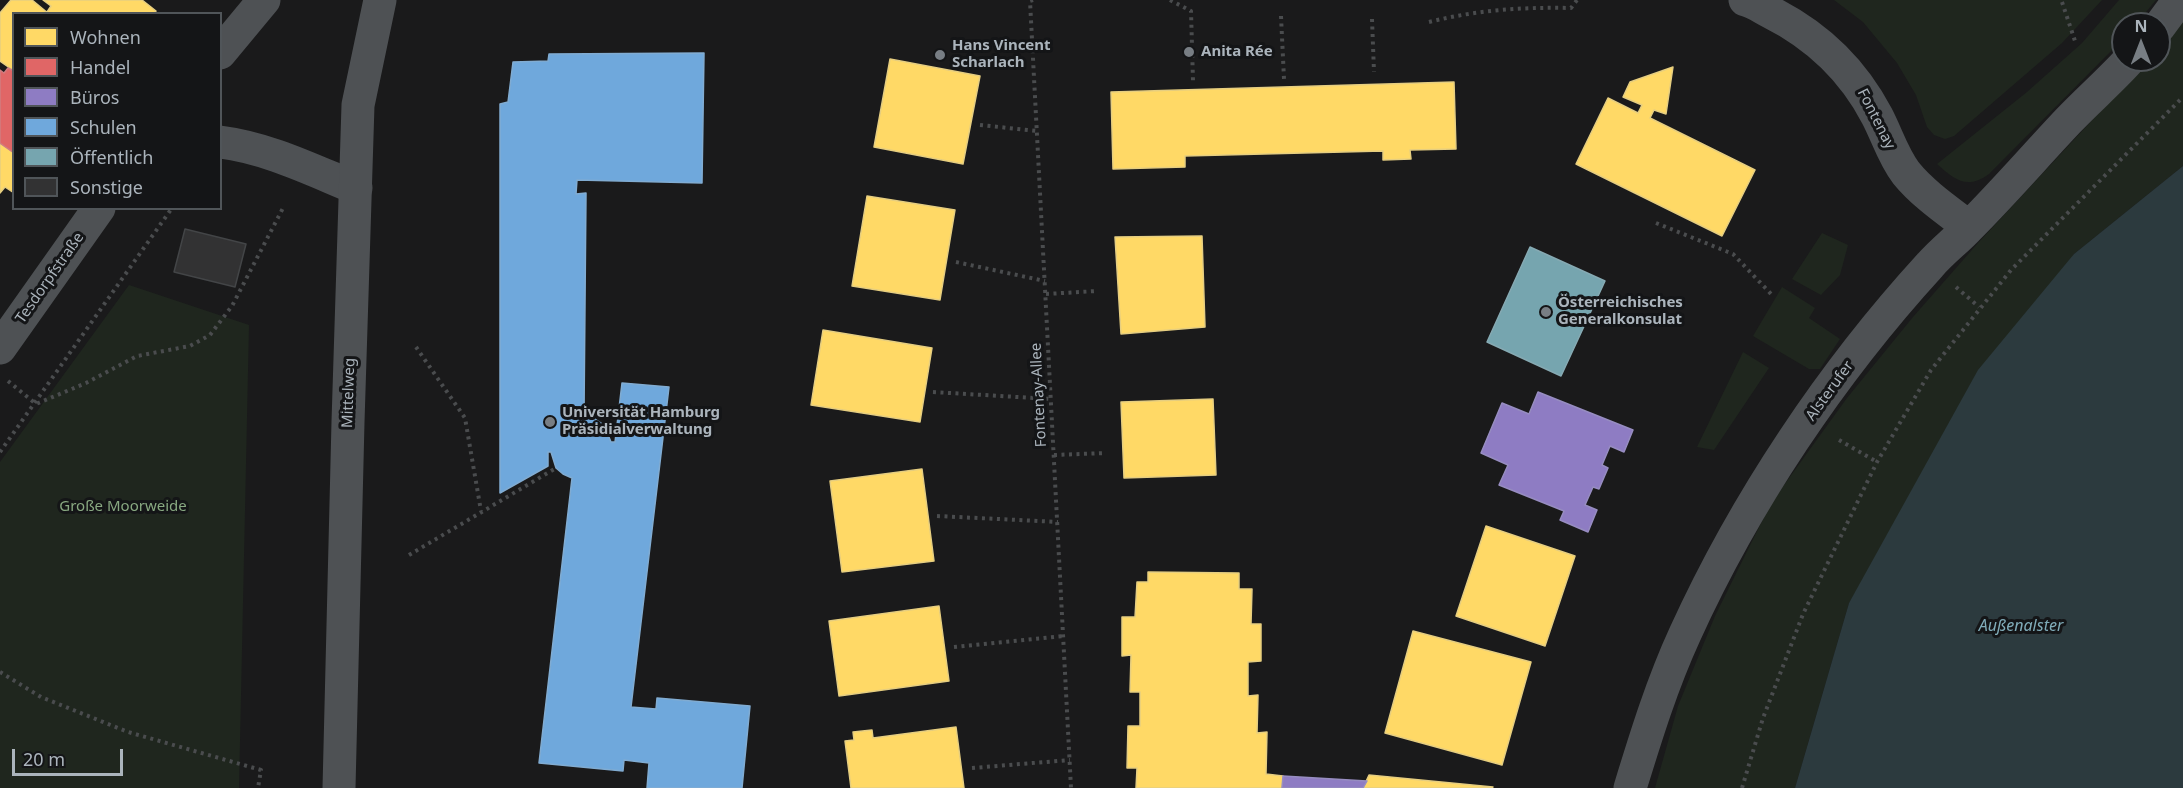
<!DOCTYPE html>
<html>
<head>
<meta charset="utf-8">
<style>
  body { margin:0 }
  #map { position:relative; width:2183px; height:788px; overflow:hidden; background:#1a1a1b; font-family:"Noto Sans",sans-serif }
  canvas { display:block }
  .legend { position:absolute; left:12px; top:12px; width:210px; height:198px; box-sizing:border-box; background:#141517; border:2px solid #505559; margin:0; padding:8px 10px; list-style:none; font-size:18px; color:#abb4bc }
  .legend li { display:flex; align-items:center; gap:12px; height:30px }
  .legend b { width:30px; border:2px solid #505559 }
  .north { position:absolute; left:2111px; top:12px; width:60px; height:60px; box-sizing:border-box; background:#141517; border:2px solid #505559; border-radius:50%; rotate:0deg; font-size:16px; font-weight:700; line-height:24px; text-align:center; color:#abb4bc }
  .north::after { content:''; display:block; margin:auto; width:21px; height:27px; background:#787e84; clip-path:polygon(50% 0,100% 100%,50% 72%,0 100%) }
  .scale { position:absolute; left:12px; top:749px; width:111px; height:27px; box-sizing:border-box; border:3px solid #abb4bc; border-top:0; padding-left:8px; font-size:18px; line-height:21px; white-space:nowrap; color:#abb4bc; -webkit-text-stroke:4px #141517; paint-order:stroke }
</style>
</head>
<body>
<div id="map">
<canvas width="2183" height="788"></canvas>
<ul class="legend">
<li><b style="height:16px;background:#ffd966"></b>Wohnen</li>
<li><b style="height:16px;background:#e06666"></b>Handel</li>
<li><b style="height:16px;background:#8e7cc3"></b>Büros</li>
<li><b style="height:16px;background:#6fa8dc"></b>Schulen</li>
<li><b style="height:16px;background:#76a5af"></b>Öffentlich</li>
<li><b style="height:16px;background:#323233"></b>Sonstige</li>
</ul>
<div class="north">N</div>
<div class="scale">20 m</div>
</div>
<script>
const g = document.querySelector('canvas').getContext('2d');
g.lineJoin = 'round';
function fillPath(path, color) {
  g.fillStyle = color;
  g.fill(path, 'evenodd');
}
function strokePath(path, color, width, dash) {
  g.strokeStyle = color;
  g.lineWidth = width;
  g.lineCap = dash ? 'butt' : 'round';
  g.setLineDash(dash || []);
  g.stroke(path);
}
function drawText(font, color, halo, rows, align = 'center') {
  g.font = font + ' "Noto Sans",sans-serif';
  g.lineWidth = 6;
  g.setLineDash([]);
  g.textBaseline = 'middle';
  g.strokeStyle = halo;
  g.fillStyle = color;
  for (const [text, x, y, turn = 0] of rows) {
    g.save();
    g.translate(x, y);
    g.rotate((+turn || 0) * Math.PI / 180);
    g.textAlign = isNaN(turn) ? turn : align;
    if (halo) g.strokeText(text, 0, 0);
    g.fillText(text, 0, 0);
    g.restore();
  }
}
fillPath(new Path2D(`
  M1834,0H2102L2062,43L1954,136L1945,139L1934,135L1927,127L1916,95L1897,63L1863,22Z
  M2119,0H2156L2136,24H2123V39L1989,174C1967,190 1955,180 1937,164L2027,92L2082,43Z
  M2183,17V166L2074,254L1849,603L1795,788H1655L1678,706L1715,616L1771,503L1847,398L1913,317L1978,243L2148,60H2159V48Z
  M1822,233L1848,245L1840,275L1821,295L1792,279Z
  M129,285L249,325L239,788H0V462Z
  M1782,287L1815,308L1809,318L1840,339L1820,369H1809L1753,336Z
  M1743,352L1769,368L1714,450L1697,447Z`), '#1f261e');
fillPath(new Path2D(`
  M2183,166V788H1795L1849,603L1978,370L2074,254Z`), '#2c3a3e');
const homes = new Path2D(`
  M11,0H32L49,14H14V71L0,61V13Z
  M43,0H142L156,11L154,14H49L47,12L51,6Z
  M890,59L980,76L963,164L874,147Z
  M1673,67L1666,114L1654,110L1650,118L1755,170L1722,236L1576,164L1608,98L1638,113L1642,105L1623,97L1630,82Z
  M1454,82L1456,149L1410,150L1411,159L1383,160V151L1185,156V167L1113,169L1111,92Z
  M0,143L14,153V193L5,187L0,193Z
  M867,196L955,210L940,300L852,286Z
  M1202,236L1205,327L1121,334L1115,237Z
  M823,330L932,348L920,422L811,405Z
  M1213,399L1216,475L1124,478L1121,402Z
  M922,469L934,561L842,572L830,481Z
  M1486,526L1575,556L1545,646L1456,616Z
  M1148,572L1239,573V589H1252L1251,624H1261V661L1248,662V696L1258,695L1257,733L1267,732L1266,774L1283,776L1282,788H1136L1137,768H1127L1128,726H1140V692H1130L1131,655L1122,656V617H1135L1137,582H1148Z
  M939,606L949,681L839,696L829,621Z
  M1413,631L1531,662L1502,765L1385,733Z
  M956,727L964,788H851L845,741L854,740L853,732L872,730L873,738Z
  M1369,775L1493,787L1492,788H1363Z`);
fillPath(homes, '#ffd966');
strokePath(homes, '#e6ce80', 1.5);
const shops = new Path2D(`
  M8,68L14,71V153L0,143V70L4,73Z`);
fillPath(shops, '#e06666');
strokePath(shops, '#d07d80', 1.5);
const offices = new Path2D(`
  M1538,392L1633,430L1624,452L1610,446L1602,465L1608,468L1599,489L1593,487L1585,505L1597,510L1588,532L1560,520L1564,511L1499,485L1508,465L1481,453L1502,403L1529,414Z
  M1283,776L1367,781L1363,788H1282Z`);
fillPath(offices, '#8e7cc3');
strokePath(offices, '#978dc1', 1.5);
const schools = new Path2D(`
  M704,53L702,183L577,180L576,194L586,193L584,415L595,419L604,425L611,442H615L622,383L669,387L631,707L656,709L657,698L750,706L742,788H647L649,763L624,760L623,771L539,763L572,478L563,474L556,468L551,452H548V466L500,493V104L508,102L513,62L548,61L549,54Z`);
fillPath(schools, '#6fa8dc');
strokePath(schools, '#81acd2', 1.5);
const public = new Path2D(`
  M1530,247L1605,281L1561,376L1487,342Z`);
fillPath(public, '#76a5af');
strokePath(public, '#86aab3', 1.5);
const building = new Path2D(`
  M185,229L246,244L235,287L174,272Z`);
fillPath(building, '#323233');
strokePath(building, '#434547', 1.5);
strokePath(new Path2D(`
  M1033,0L1030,1L1071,788
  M1170,0L1191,11L1193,81
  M2062,2L2075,41
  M1281,16L1284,79
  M1372,19L1374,72
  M1429,22C1477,10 1521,7 1571,8L1577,0
  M980,125L1037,131
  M1656,223L1733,254L1772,295
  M956,262L1045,281
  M1956,287L1979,307
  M1046,294L1097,291
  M416,347L465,418L481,511
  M8,381L36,404L86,383L137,356L190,346L210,335L232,306L283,208
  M933,392L1051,399
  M1839,440L1877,462
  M0,452L172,208
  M1054,455L1106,453
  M937,516L1058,522
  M409,555L556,468
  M954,647L1064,636
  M0,672L41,697L128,732L261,770L258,788
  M972,768L1070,760
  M1742,788L1763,718L1803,614L1877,462L1931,370L2011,270L2183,97`), '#4a4c4e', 4, [3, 4.5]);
strokePath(new Path2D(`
  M1745,0C1754,2 1762,8 1770,12C1816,35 1853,70 1877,116C1887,135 1893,156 1906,173C1923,194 1948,211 1969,227
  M2159,27L2179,0
  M220,53L264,0
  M220,142C268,148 312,170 356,188
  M0,348L99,208
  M1630,788C1646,736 1662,684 1685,634C1745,502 1832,372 1930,265C1942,251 1957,240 1969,227C2003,193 2035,156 2068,121C2088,100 2110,81 2129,60`), '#4e5154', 33);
strokePath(new Path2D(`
  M339,788L348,422L358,105L380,0`), '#4e5154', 33);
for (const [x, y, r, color] of [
  [1189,52,6,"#787e84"],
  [940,55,6,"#787e84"],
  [1546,312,6,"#787e84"],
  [550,422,6,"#787e84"]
]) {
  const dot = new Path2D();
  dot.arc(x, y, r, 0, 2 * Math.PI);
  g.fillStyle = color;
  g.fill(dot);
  strokePath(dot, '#141517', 2);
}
drawText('bold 15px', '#abb4bc', '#141517', [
  ["Hans Vincent",952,46],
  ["Scharlach",952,63],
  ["Anita Rée",1201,52],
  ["Österreichisches",1558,303],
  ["Generalkonsulat",1558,320],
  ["Universität Hamburg",562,413],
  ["Präsidialverwaltung",562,430]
], 'left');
drawText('15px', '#abb4bc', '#141517', [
  ["Fontenay",1876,119,63],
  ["Tesdorpfstraße",50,278,-55],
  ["Alsterufer",1830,391,-54],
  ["Mittelweg",349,393,-88],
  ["Fontenay-Allee",1039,395,-93]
]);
drawText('15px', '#88a881', '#141517', [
  ["Große Moorweide",123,507]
]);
drawText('italic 16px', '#80acb9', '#141517', [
  ["Außenalster",2021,626]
]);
</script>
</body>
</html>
